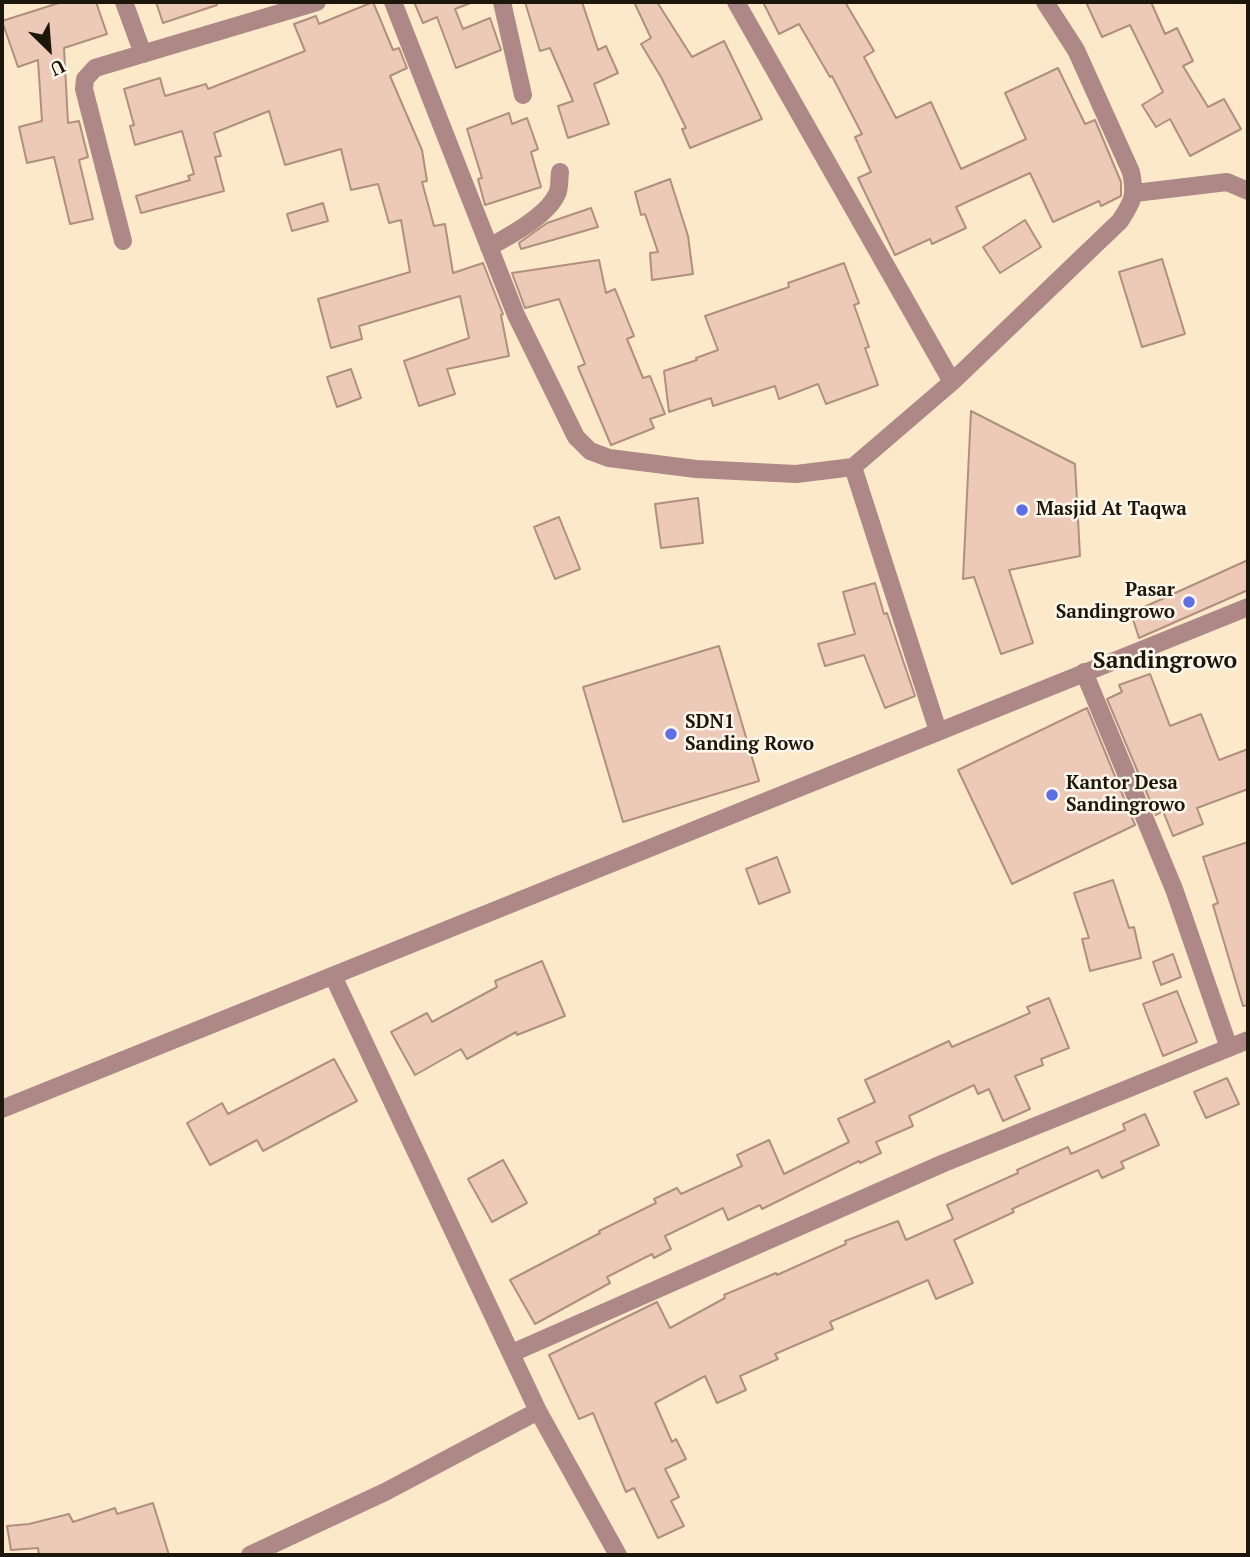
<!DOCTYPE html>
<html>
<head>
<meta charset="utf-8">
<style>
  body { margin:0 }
  #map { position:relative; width:1250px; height:1557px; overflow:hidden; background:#fbe9c9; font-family:"PT Serif",serif }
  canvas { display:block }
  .frame { position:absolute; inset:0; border:4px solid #1d160b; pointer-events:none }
  .north { position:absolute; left:14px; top:14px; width:70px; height:70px; -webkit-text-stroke:5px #fff7eb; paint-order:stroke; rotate:155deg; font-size:19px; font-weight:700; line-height:28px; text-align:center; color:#1d160b }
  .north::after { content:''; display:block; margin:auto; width:24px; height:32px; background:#1d160b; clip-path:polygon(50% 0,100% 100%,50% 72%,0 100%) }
</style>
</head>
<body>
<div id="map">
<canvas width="1250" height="1557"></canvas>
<div class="frame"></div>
<div class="north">U</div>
</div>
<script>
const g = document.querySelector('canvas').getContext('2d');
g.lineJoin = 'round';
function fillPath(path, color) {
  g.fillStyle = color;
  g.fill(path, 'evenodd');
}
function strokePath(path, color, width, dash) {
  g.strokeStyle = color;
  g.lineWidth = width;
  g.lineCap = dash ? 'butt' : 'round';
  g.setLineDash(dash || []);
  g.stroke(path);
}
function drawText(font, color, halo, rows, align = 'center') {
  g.font = font + ' "PT Serif",serif';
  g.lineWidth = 5;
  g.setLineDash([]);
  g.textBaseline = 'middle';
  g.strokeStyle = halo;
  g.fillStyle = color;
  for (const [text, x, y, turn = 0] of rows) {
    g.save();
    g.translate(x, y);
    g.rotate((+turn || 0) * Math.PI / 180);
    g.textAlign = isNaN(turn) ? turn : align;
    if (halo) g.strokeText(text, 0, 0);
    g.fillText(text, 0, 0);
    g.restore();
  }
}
const building = new Path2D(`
  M62,2H96L107,34L64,48L68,123L79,121L88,157L79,160L93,219L70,224L54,157L27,163L19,127L42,121L38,60L18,67L2,21Z
  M156,2H216L217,5L163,23Z
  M373,2L393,50L399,48L407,68L390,76L422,150L427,181L422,182L434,226L445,224L453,273L483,263L503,314L501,315L509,356L447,369L455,394L419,406L404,361L469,338L460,296L359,326L362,339L331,348L318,299L410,272L401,220L389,223L378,184L351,190L341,149L285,165L269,111L214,133L221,156L215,157L224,191L141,213L136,196L190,180L188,176L194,174L182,131L135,145L130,126L134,125L124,89L160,78L165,96L206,84L208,89L305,51L294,24L316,16L319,24Z
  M414,2H473L455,9L463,29L490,18L501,50L456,68L437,17L423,23Z
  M525,2H582L598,50L606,46L618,73L594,84L609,124L568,138L558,106L573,101L550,48L540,51Z
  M634,2H657L692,57L724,41L762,119L690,148L682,129L686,128L661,77L641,44L651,38Z
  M763,2H845L874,51L864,57L896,118L931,102L961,169L1026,139L1005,93L1058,68L1085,124L1095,120L1121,182V196L1101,206L1099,201L1053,222L1030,173L956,207L966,228L932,244L930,239L895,255L858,178L871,172L855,137L862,134L832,76L830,77L799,24L779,34Z
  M1086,2H1151L1165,34L1177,28L1193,61L1183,66L1208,107L1224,99L1241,129L1190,156L1170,119L1156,127L1142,105L1163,92L1130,25L1102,37Z
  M509,113L512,124L527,118L538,149L531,152L541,187L485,205L478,179L482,178L467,129Z
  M670,179L688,236L693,274L652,280L650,253L658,252L645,214L641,215L635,192Z
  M323,203L328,221L292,231L287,214Z
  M591,208L598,227L521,249L519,243L547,223Z
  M1025,220L1041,247L1000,273L983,247Z
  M1162,259L1185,334L1142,347L1119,272Z
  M599,260L606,293L615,289L634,336L627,339L643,378L650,376L665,414L650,419L654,428L611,445L578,367L585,364L559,299L525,308L512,273Z
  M844,263L859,303L854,305L869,347L865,348L878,385L826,404L818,384L779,399L775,386L713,406L711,398L669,412L664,371L697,360L696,358L718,350L705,316L789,287L788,283Z
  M351,369L361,398L337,407L327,377Z
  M971,411L1075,464L1080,556L1009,570L1033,643L1001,654L974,577L963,579Z
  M698,498L703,543L661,548L655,504Z
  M559,517L580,569L555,579L534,527Z
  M1248,560V590L1139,638L1131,613Z
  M875,583L884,614L887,613L915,696L885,708L864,655L825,666L818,644L855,634L843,592Z
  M719,646L759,781L623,822L583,687Z
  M1150,674L1170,726L1201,714L1219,760L1248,749V789L1197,808L1203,824L1173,836L1163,811L1156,815L1107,699L1122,692L1119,685Z
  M1087,708L1135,825L1012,884L958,770Z
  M1248,842V1005L1243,1006L1213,905L1218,903L1203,857Z
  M777,857L790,892L759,904L746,869Z
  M1113,880L1129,928L1134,927L1141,958L1090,971L1082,939L1089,938L1074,893Z
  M1173,954L1181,977L1161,985L1153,962Z
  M542,961L565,1016L517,1035L516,1032L467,1059L461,1049L415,1075L391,1032L427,1013L432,1022L497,987L495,981Z
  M1177,991L1197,1042L1163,1056L1143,1004Z
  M1049,998L1069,1048L1041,1059L1043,1065L1015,1076L1030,1109L1003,1121L989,1089L978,1094L974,1085L909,1116L913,1126L876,1142L881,1153L860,1163L859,1161L762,1209L760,1205L728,1220L723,1208L665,1236L671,1249L654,1258L652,1254L607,1277L610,1283L535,1324L510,1280L600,1233L599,1231L656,1203L654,1199L677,1188L681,1194L742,1166L737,1155L769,1140L784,1174L849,1142L838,1119L875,1102L865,1080L949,1041L952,1047L1030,1013L1027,1007Z
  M334,1059L357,1101L263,1151L257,1140L210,1165L187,1123L222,1103L228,1114Z
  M1227,1078L1239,1104L1206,1118L1194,1092Z
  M1145,1114L1159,1145L1121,1162L1124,1168L1102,1178L1098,1170L1012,1209L1014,1212L954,1240L973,1283L936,1299L928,1280L830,1322L833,1329L775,1354L778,1359L740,1376L746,1390L717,1403L705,1376L655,1403L672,1442L676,1439L686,1459L665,1469L679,1497L671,1501L684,1526L658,1538L634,1488L626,1492L593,1413L579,1419L549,1355L657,1302L670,1328L725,1298L724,1295L776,1273L777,1275L846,1244L845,1241L898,1221L906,1240L953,1219L947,1205L1018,1173L1017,1170L1068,1147L1071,1154L1125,1130L1123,1124Z
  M503,1160L527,1203L492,1222L468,1179Z
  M153,1503L169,1555H39L38,1548L11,1550L7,1526L29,1524L69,1514L73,1522L115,1508L117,1514Z`);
fillPath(building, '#edcab8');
strokePath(building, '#b08f7e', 2);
strokePath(new Path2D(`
  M124,2L143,54
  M393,2L516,315L576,437L590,451L609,458L696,469L796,474L853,467L952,382L1120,221C1133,201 1136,196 1131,172L1076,50L1045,2
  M502,2L523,95
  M736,2L952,382
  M1135,193L1227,182L1248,191
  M123,241L84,89L85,79L95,68L317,2
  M489,247C510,236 547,216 557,194C560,188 559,179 560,172
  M853,467L938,731
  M1084,672L1174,889L1229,1048
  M334,978L538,1411L618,1555
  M2,1109C418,944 832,772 1248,607
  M512,1353L944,1163L1248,1040
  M250,1555L385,1492L538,1411`), '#ad8886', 18);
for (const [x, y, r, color] of [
  [1022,510,7,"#5d6fe6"],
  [1189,602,7,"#5d6fe6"],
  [671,734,7,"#5d6fe6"],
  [1052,795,7,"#5d6fe6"]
]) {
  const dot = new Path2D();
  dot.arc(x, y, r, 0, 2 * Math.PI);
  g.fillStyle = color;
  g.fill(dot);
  strokePath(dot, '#fff7eb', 2.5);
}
drawText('bold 19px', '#1d160b', '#fff7eb', [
  ["Masjid At Taqwa",1036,510],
  ["Pasar",1175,591,"right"],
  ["Sandingrowo",1175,613,"right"],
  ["SDN1",685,723],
  ["Sanding Rowo",685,745],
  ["Kantor Desa",1066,784],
  ["Sandingrowo",1066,806]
], 'left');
drawText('bold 23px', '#1d160b', '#fff7eb', [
  ["Sandingrowo",1165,661]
]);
</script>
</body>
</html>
